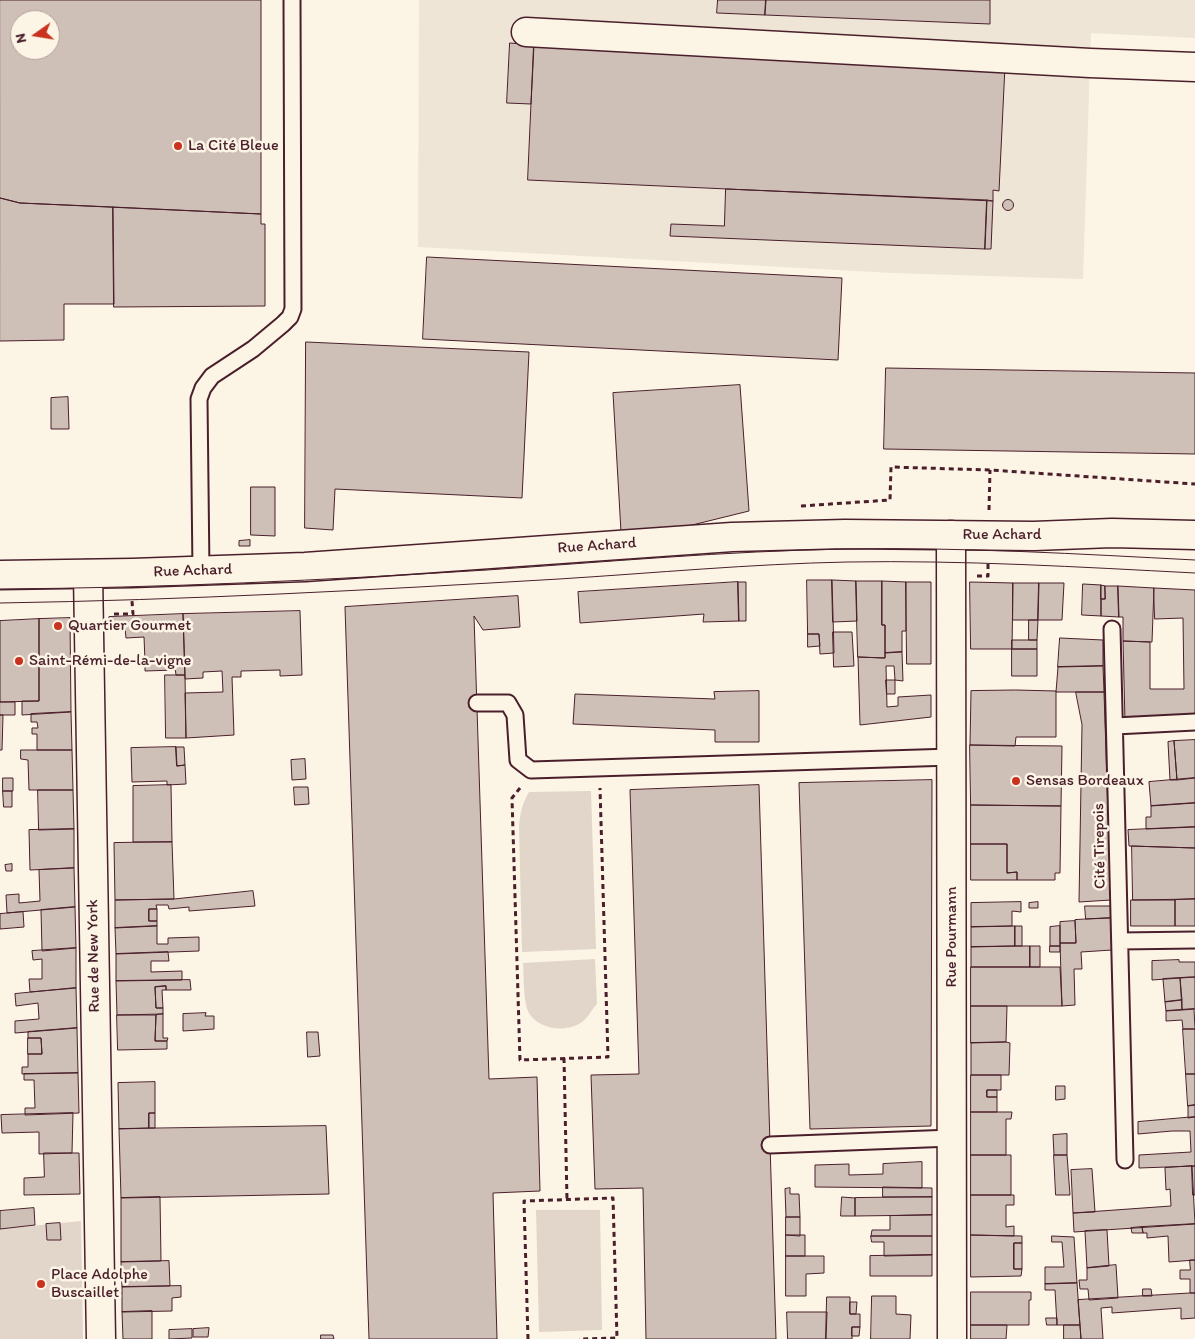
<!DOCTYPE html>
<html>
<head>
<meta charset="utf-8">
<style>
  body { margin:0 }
  #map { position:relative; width:1195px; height:1339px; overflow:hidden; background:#fcf5e5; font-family:Itim,sans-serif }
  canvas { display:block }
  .north { position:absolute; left:10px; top:10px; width:50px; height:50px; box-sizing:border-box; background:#fcf5e5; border:1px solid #b59f9b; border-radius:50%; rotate:257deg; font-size:14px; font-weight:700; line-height:20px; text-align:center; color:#4a1f2b }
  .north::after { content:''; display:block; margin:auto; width:18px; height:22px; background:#c8321e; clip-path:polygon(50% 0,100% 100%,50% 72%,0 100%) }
</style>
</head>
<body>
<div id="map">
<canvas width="1195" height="1339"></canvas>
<div class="north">N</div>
</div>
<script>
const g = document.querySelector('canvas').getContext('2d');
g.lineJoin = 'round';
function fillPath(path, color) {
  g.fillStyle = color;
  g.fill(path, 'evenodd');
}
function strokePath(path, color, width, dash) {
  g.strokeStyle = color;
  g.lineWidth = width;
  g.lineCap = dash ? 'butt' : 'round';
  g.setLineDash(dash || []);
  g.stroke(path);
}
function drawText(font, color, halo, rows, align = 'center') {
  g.font = font + ' Itim,sans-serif';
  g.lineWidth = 5;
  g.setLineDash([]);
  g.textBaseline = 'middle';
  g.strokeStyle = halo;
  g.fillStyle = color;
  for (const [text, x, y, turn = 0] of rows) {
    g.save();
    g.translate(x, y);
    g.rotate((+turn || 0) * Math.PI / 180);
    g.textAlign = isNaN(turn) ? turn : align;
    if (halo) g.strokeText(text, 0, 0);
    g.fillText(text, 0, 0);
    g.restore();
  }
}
fillPath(new Path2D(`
  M419,0H1195V38L1091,33L1083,279L892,273L418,247Z`), '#eee5d7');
fillPath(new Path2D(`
  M591,791L596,949L522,952L519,827C520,813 522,804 529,792Z
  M595,959L597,1004C592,1009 588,1018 582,1022C567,1033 539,1030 529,1013C523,1002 524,976 523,963Z
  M536,1210H600L602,1330L539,1332Z
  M81,1221L83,1339H0V1229Z`), '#e2d5ca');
const building = new Path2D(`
  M0,0H261V214L20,203L0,198ZM20,20H50V50H20Z
  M718,0H766L765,15L717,13Z
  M766,0H990V24L765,15Z
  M510,43L534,45L531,104L507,103Z
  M534,45L1005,66L999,191L993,190V201L528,180Z
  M726,189L987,200L985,249L670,236L671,224L724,226Z
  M0,198L20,203L113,207L114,304H64V340L0,341Z
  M1002.5 205a5.5 5.5 0 1 1 11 0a5.5 5.5 0 1 1-11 0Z
  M987,200L993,201L991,249H985Z
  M113,207L261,214V224H265V306L114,307Z
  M427,257L842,278L838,360L423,339Z
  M306,342L529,352L522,498L335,489L333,530L305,528Z
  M886,368L1195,373V454L884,449Z
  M740,385L749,511L680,528L621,532L613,393Z
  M68,397L69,429H51V398Z
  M251,487H275V536L251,535Z
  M250,540V546H239V541Z
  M807,580H832L834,653L820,654L819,634H808Z
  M832,580L856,581L857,621L833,622Z
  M856,581H882V625H885V658L858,657Z
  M882,581L906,582V631H902V652L885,653V625H882Z
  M738,582H746V621H739Z
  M738,582L739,621L703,622L704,614L580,623L578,592Z
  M906,582H931V664H907Z
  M970,582L1013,583L1012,649H971Z
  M1013,583H1039L1038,620H1013Z
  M1039,583H1064L1062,620H1038Z
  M1083,584L1101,585V616L1082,615Z
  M1101,585L1105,586V599H1101Z
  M1105,586H1118L1119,617L1101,616V599H1105Z
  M1118,586L1154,588L1152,642L1123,641V617H1119Z
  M1154,588L1195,590V716L1125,722L1123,641L1150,642V689H1184L1183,618L1155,619Z
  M518,596L520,627L483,630L474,616L489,1079L537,1077L540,1191L493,1193L497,1339H369L345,607Z
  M300,611L302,675L280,676V670L241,671V677H232L234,735L186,738L185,693L223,692L222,671L203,672V678L185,679L183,614Z
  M183,614L185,675H176L174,660L145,661L144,637L126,638L125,628L109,629V617Z
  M70,618L71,712L22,715V701H39V619Z
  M39,619V701L0,702V621Z
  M1029,620H1038L1037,640H1029Z
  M833,632H852L854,666L834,667Z
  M808,634H819L820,646L808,647Z
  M1060,638L1103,640V666L1058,667Z
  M1012,640H1037V649H1012Z
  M1012,649H1037V676H1012Z
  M902,652L903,681L895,680L894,666H886L887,707L898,706V697L931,695V717L860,725L858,657L885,658V653Z
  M174,660L175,670L145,671V661Z
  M1103,666L1104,692H1056L1058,667Z
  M165,675H185L186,738H166Z
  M886,680H895V694H887Z
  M1016,690L1056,691V737H1016L1015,746L970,745L971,691Z
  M759,691V742H715V730L573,724L575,694L715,699L714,692Z
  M1076,692H1104L1111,900L1079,902L1082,725Z
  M0,702H15V715H0Z
  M71,712L72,750H37V734H32V728H38L37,722H31V714Z
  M0,715H3L2,750H0Z
  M1195,740V778L1177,780L1174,741Z
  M1174,741L1177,780H1170L1168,742Z
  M970,745L1062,746L1061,806L971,805Z
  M176,747L177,766L185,765L186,784L167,785V781L132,782L131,748Z
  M176,747H184L185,765L177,766Z
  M21,750H72L73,790H29L28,760L21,759Z
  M305,759L306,779L292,780L291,760Z
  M3,778H13V791H3Z
  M1195,778V803L1151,806L1149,782Z
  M932,780L931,1126L810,1129L799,783Z
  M171,785L172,842H133V786Z
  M759,785L776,1339H646L643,1188L595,1189L591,1075L639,1074L630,790Z
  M294,787H308L309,804L295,805Z
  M38,790H73L74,829L39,830Z
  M3,791H12V807H4Z
  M1195,803V827L1146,829V817H1151V806Z
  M971,805L1061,806L1060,873H1055V880H1017V872L1007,873V844H971Z
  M1195,827V848L1129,846L1128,830Z
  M74,829V868L30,870L29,830Z
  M172,842L174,899L115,900L114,843Z
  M971,844H1007V873L1017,872V880H971Z
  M1132,846L1195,848V899L1133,900Z
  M12,864V871H6L5,865Z
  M74,868L75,907L7,913L6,895L19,894V903L40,901L39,870Z
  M253,891L255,906L189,911V907L169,909L168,905H156L157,909H149V921H157V926L115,928V900L174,899Z
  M1195,899V926H1175V900Z
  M1131,900H1175V926H1131Z
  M1021,902V912L1012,911V926L971,927V903Z
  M1038,902V908H1029V903Z
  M1085,906H1111V918L1086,919Z
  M75,907L76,948L42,951L41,910Z
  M149,909H157V921H149Z
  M23,912L24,927L0,929V914Z
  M1111,918L1112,950L1081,952L1082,969H1074L1075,1005L1062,1006L1060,943H1076L1075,920Z
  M1075,921L1076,943H1060V922Z
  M157,926V944H168V938L199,937V951L116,954L115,928Z
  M1012,926H1015V946L971,947V927Z
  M1015,926H1022V946H1015Z
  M1060,926V946H1050V927Z
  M1015,946H1030V967H971V947Z
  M1030,946H1040V967H1030Z
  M1050,946H1060V952H1050Z
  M76,948V988L30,992L29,979H42V959L33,960L32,951Z
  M168,952L169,961H151V972L182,971V980L116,981V954Z
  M1179,960V962H1195V977L1152,980V961Z
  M971,967H1060L1062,1006H971Z
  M1190,977H1195V1009L1182,1010L1180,978Z
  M1180,978L1182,1000L1165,1002L1163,979Z
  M190,980L191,990H166V986L155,987L156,1008H163V1014L117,1015L116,981Z
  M166,986V990H162L163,1008H156L155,987Z
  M76,988L77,1028L15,1033V1021L39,1019L38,1003L16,1006L15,994Z
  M1182,1000V1010L1166,1011L1165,1002Z
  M971,1006H1007L1006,1042L971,1043Z
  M1194,1009L1195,1029H1183L1182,1020L1166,1021V1011Z
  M206,1013L205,1016H214V1029L183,1031V1014Z
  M163,1014V1038H168L167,1041H155L156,1015Z
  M117,1015H156L155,1041H167V1049L118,1050Z
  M77,1028L78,1073L22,1074V1067H28V1054H42L41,1038H28V1032Z
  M1183,1029H1195V1074H1186Z
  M307,1032H318L320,1056L308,1057Z
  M28,1038H41L42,1054H28Z
  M1006,1042L1010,1043L1009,1075H971V1043Z
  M78,1073L79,1113L25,1115V1108H35L34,1080H24V1074Z
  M1186,1074H1195V1105L1188,1106Z
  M971,1075H1001V1090H987V1097H997V1112H971Z
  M155,1082V1113H149V1128L119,1129L118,1083Z
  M1056,1086H1065V1099L1056,1100Z
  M987,1090H997V1097H987Z
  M1195,1105V1117L1188,1118V1106Z
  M971,1112H1012L1011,1119H1006V1155H971Z
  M73,1113L72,1153L39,1154V1132L2,1133L1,1115Z
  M149,1113H155V1128H149Z
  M1195,1117V1166L1139,1168V1155L1191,1152L1190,1131H1172L1138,1134V1122Z
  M326,1126L329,1194L121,1198L119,1129Z
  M1067,1134V1155H1054L1053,1135Z
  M44,1153H79L80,1194L24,1195V1178L44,1177Z
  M971,1155H1011V1195H971Z
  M1054,1155H1067L1070,1195H1056Z
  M922,1162V1188L815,1187V1165L849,1164V1175L883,1174V1164Z
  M1192,1166L1195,1224L1074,1232L1073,1213L1171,1206L1170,1189L1166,1190L1165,1168Z
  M1192,1166H1195V1195H1193Z
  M1092,1169L1095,1212L1073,1213L1071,1170Z
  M883,1187L932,1188V1197H883Z
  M790,1188V1194H799L800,1217H786L785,1189Z
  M971,1195H1014V1205H1006V1227L1014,1226V1236L971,1235Z
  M160,1197L161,1261L121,1262V1198Z
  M842,1197L855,1198V1216H841Z
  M932,1197V1215L855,1216V1198Z
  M34,1208L35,1225L0,1229V1211Z
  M932,1215V1236H871L872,1230H890V1216Z
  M786,1217H800V1236L786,1235Z
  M60,1223L61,1240H47L46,1224Z
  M1195,1224V1260L1169,1262L1168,1236L1147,1238V1233H1143L1142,1227Z
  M1142,1227L1143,1233H1132L1131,1228Z
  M1107,1230L1109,1266L1087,1268L1085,1231Z
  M786,1235H805V1256H786Z
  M971,1235L1022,1236V1243H1014V1269H1022L1021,1276L971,1277Z
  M871,1236H932V1255L884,1256V1242H872Z
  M1052,1236L1074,1237L1077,1283L1045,1284V1267H1064L1062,1242H1052Z
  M1014,1243H1022V1269H1014Z
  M932,1255V1276H870V1256Z
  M786,1256H824V1273L806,1274V1296H786Z
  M1190,1260H1195V1293H1190V1279H1180V1270H1190Z
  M169,1261L170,1286L122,1287L121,1262Z
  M1116,1265L1118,1298L1089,1300L1088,1289H1080L1079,1280H1087V1268Z
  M1077,1283L1080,1325H1057L1055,1290H1045V1284Z
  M181,1286V1297L172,1298V1311L122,1312V1287Z
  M1143,1289H1151L1152,1296H1143Z
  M971,1292H1031V1300H1029V1325H971Z
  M1190,1293H1195V1318L1181,1319V1308L1112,1313V1307L1101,1308L1103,1339H1081L1078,1300Z
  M872,1296H896V1314L911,1315L910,1339H871Z
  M827,1297H850V1314H860V1327H852V1339H826Z
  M850,1302H857L856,1314H850Z
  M152,1311V1339H123L122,1312Z
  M787,1312H827L826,1339H788Z
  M1046,1318H1057V1325H1047Z
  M971,1325H1007L1006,1339H971Z
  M1064,1325H1080L1081,1339H1064Z
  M852,1327H860L859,1336H852Z
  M209,1328L208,1337H193V1329Z
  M192,1329V1338L169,1339V1330Z
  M321,1335H333L334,1339H321Z`);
fillPath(building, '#cfc0b7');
strokePath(building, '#4a1f2b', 1);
const service = new Path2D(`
  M201,571L199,399L203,388L212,376L253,349L283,324L290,317L293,309L292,0
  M1112,629L1125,1160
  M477,703H508L515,715L518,760L531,770L952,757
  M1115,726L1195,722
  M1120,941L1195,940
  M770,1145L952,1138`);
const minor = new Path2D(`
  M526,32L1090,63L1195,67
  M951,535L952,1339
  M88,574L101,1339`);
const tertiary = new Path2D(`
  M0,575L132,573L305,567L732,537L845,534L1034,536L1112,533L1195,535`);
strokePath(service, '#4a1f2b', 19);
strokePath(minor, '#4a1f2b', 31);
strokePath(tertiary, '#4a1f2b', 31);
strokePath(new Path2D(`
  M801,506L890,500L891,467L990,470L1195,484
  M989,510L990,470
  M977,576H988V563
  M114,614H133L132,601
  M520,788L512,798L520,1060L608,1057L600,788
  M564,1058L567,1200
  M528,1339L524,1201L613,1198L617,1338L579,1339`), '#4a1f2b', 3, [5, 4]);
strokePath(service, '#fcf5e5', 15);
strokePath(minor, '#fcf5e5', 28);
strokePath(tertiary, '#fcf5e5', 28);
strokePath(new Path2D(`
  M0,589C162,588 325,580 487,570C606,562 726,551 847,549C963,547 1079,554 1195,560
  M0,603C186,600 372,590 559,579C655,573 750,564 847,562C963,560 1079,567 1195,573`), '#4a1f2b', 1);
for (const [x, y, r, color] of [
  [178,146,5,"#c8321e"],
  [58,626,5,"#c8321e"],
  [19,661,5,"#c8321e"],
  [1016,781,5,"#c8321e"],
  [41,1284,5,"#c8321e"]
]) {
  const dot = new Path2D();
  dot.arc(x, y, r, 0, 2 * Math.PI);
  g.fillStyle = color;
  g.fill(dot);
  strokePath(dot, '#fcf5e5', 2);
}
drawText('16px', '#4a1f2b', '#fcf5e5', [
  ["La Cité Bleue",188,146],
  ["Quartier Gourmet",68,626],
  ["Saint-Rémi-de-la-vigne",29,661],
  ["Sensas Bordeaux",1026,781],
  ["Place Adolphe",51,1275],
  ["Buscaillet",51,1293]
], 'left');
drawText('16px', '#4a1f2b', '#fcf5e5', [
  ["Rue Achard",1002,535],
  ["Rue Achard",597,546,-4],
  ["Rue Achard",193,571,-2],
  ["Cité Tirepois",1100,846,-91],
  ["Rue Pourmann",952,937,-90],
  ["Rue de New York",94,956,-91]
]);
</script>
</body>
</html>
